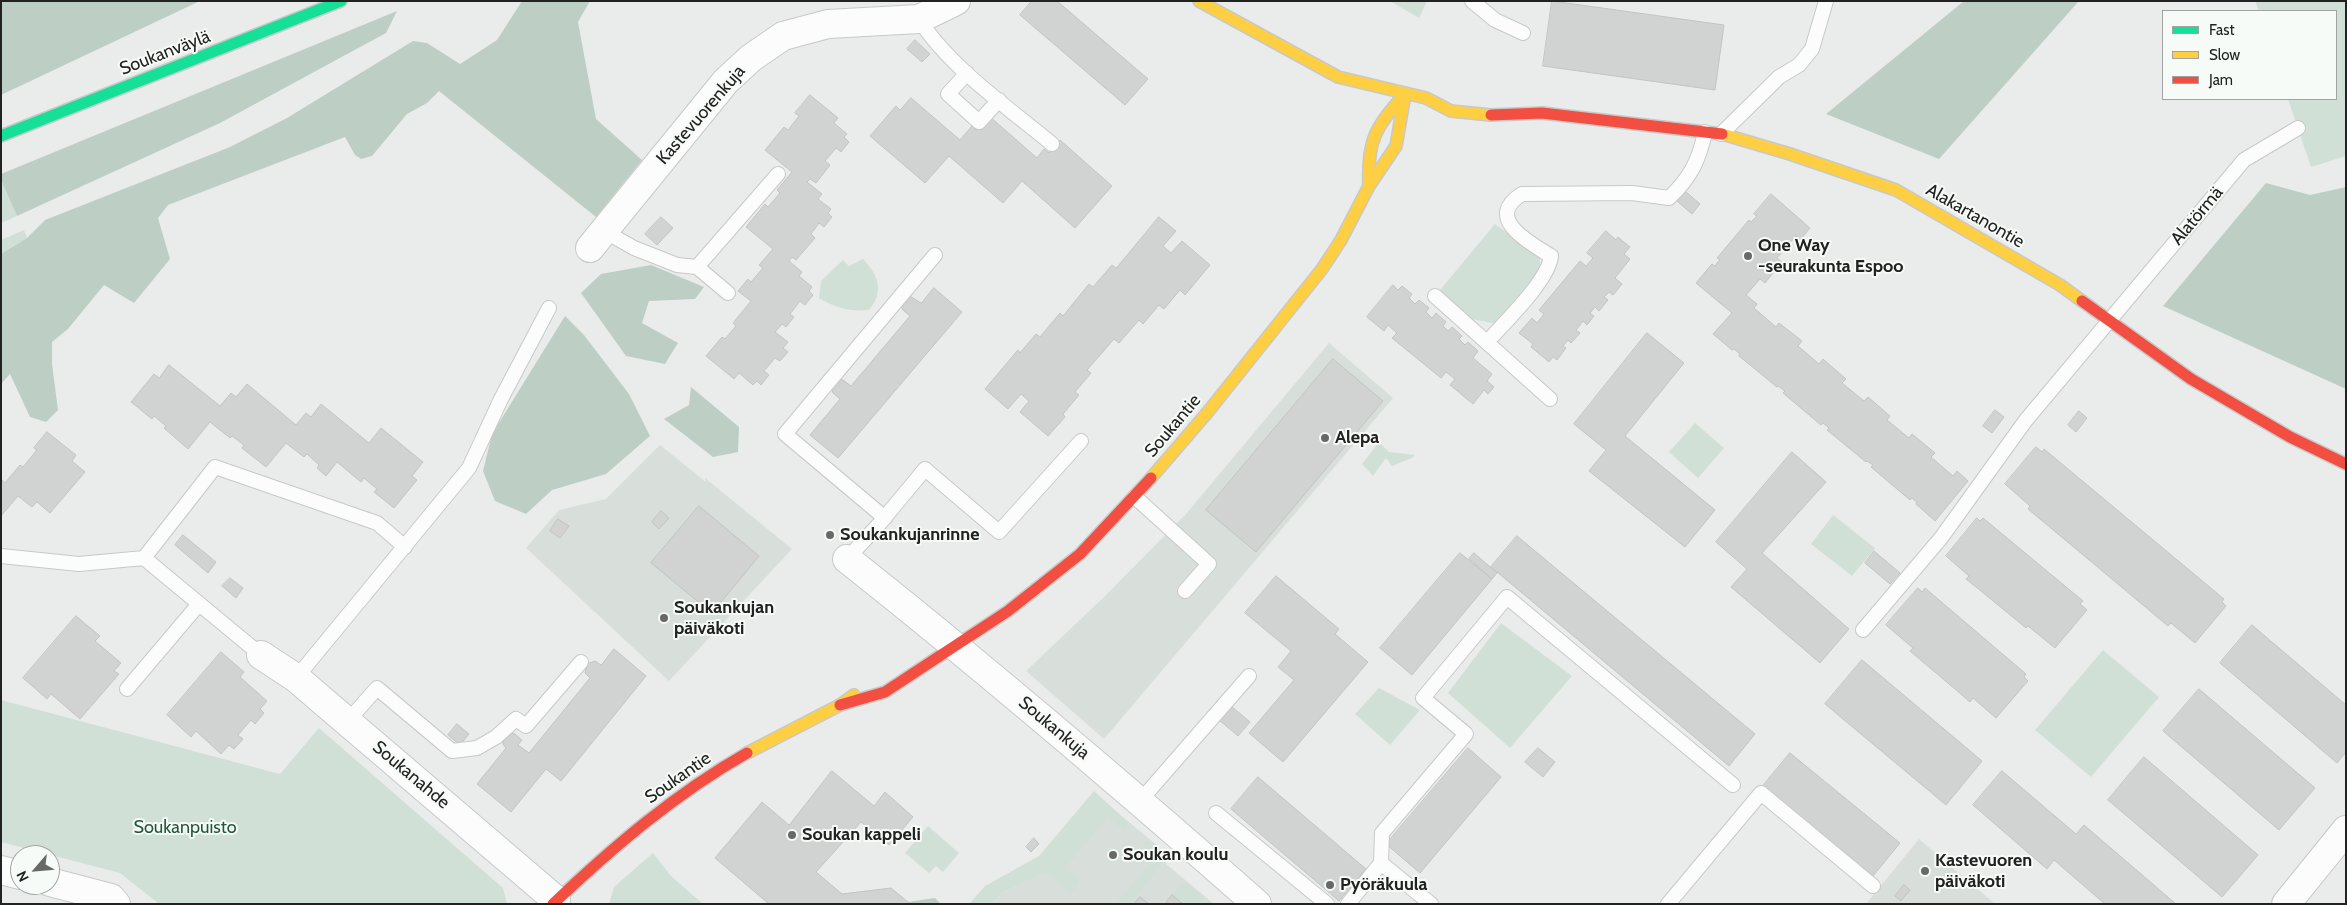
<!DOCTYPE html>
<html>
<head>
<meta charset="utf-8">
<style>
  body { margin:0 }
  #map { position:relative; width:2347px; height:905px; overflow:hidden; background:#eaeceb; font-family:Cabin,sans-serif }
  canvas { display:block }
  .frame { position:absolute; inset:0; border:2px solid #212221; pointer-events:none }
  .legend { position:absolute; left:2162px; top:10px; width:175px; height:90px; box-sizing:border-box; background:#f6fbf8; border:1px solid #a1a4a2; margin:0; padding:6px 9px; list-style:none; font-size:15px; color:#212221 }
  .legend li { display:flex; align-items:center; gap:10px; height:25px }
  .legend b { width:25px; border:1px solid #a1a4a2 }
  .north { position:absolute; left:10px; top:845px; width:50px; height:50px; box-sizing:border-box; background:#f6fbf8; border:1px solid #a1a4a2; border-radius:50%; rotate:243deg; font-size:14px; font-weight:700; line-height:20px; text-align:center; color:#212221 }
  .north::after { content:''; display:block; margin:auto; width:18px; height:22px; background:#676968; clip-path:polygon(50% 0,100% 100%,50% 72%,0 100%) }
</style>
</head>
<body>
<div id="map">
<canvas width="2347" height="905"></canvas>
<div class="frame"></div>
<ul class="legend">
<li><b style="height:6px;background:#16e098"></b>Fast</li>
<li><b style="height:6px;background:#ffcf43"></b>Slow</li>
<li><b style="height:6px;background:#f24e42"></b>Jam</li>
</ul>
<div class="north">N</div>
</div>
<script>
const g = document.querySelector('canvas').getContext('2d');
g.lineJoin = 'round';
function fillPath(path, color) {
  g.fillStyle = color;
  g.fill(path, 'evenodd');
}
function strokePath(path, color, width, dash) {
  g.strokeStyle = color;
  g.lineWidth = width;
  g.lineCap = dash ? 'butt' : 'round';
  g.setLineDash(dash || []);
  g.stroke(path);
}
function drawText(font, color, halo, rows, align = 'center') {
  g.font = font + ' Cabin,sans-serif';
  g.lineWidth = 4;
  g.setLineDash([]);
  g.textBaseline = 'middle';
  g.strokeStyle = halo;
  g.fillStyle = color;
  for (const [text, x, y, turn = 0] of rows) {
    g.save();
    g.translate(x, y);
    g.rotate((+turn || 0) * Math.PI / 180);
    g.textAlign = isNaN(turn) ? turn : align;
    if (halo) g.strokeText(text, 0, 0);
    g.fillText(text, 0, 0);
    g.restore();
  }
}
fillPath(new Path2D(`
  M1329,343L1393,398L1104,739L1026,671L1104,597L1186,514Z
  M660,445L706,482L705,478L792,549L669,681L526,548L559,510L606,499Z
  M1107,804L1158,846L1166,864L1214,904H993L1002,893L1051,870Z
  M1919,839L1995,904H1866Z`), '#d8deda');
fillPath(new Path2D(`
  M1390,1H1427L1419,18Z
  M2255,1H2346V156L2311,167L2288,99H2336V11H2259Z
  M1,180L17,216L1,223Z
  M1495,224L1540,257V270L1497,324L1472,319L1440,290Z
  M24,230L27,238L1,254V240Z
  M863,259C878,275 885,291 869,310C851,312 835,308 819,298L821,281L843,260L849,266Z
  M1695,423L1724,448L1698,478L1669,452Z
  M1379,442L1389,452L1415,455L1412,458L1392,466L1386,458L1373,476L1362,464Z
  M1833,515L1875,548L1852,576L1811,544Z
  M1501,623L1572,676L1510,748L1448,693Z
  M2103,650L2159,697L2091,777L2035,730Z
  M1379,688L1420,710L1390,745L1355,714Z
  M1,700L280,774L319,728L503,888L507,904H159L120,873L1,842Z
  M1094,791L1127,821L1128,827L1123,830L1108,817L1066,867L1080,882L1074,891L1069,893L1047,872L1002,893L993,904H969L985,886L1039,856Z
  M928,826L959,853L943,872L936,866L929,873L905,853Z
  M1146,841L1155,847L1162,865L1133,899L1136,902L1134,904H1116L1155,857L1144,847L1143,843Z
  M653,853L671,876L703,904H609L614,887Z
  M1183,882H1185L1211,904H1183L1172,895Z`), '#d1e0d6');
fillPath(new Path2D(`
  M1,1H200L1,95Z
  M522,1H590L578,22L596,119L642,160L596,217L439,91L427,103L407,114L372,156L361,159L355,155L345,137L168,205L158,218L170,259L134,303L104,285L68,329L52,342V364L58,410L46,422L30,417L10,374L1,384V254L27,238L45,220L230,147L287,118L413,41L427,43L460,64L497,40Z
  M1964,1H2079L1939,159L1826,114Z
  M397,11L386,33L220,123L17,216L1,180V174Z
  M2266,183L2310,195L2346,187V389L2163,306Z
  M651,265L704,287L695,299L649,301L642,323L678,343L665,364L626,356L581,293L601,274Z
  M565,316L584,335L629,394L650,436L606,474L552,490L526,514L495,501L483,471L492,434Z
  M691,387L739,427L738,452L713,457L664,419L689,405Z
  M935,898L941,904H907L908,902Z`), '#bdcfc4');
const building = new Path2D(`
  M1032,1H1057L1148,79L1125,105L1020,15Z
  M1552,1L1724,25L1715,90L1543,66Z
  M915,40L930,54L922,62L907,49Z
  M810,95L838,118L834,123L847,134L844,137L849,142L841,152L836,148L825,161L830,165L816,183L810,179L807,182L822,194L818,199L831,209L828,213L832,217L824,227L819,223L811,234L815,238L796,260L792,257L789,261L802,272L799,276L812,287L809,291L813,295L805,305L800,301L790,314L794,317L786,327L782,324L775,332L788,342L783,348L788,352L780,361L775,358L764,371L769,375L761,385L757,381L753,385L739,373L734,379L706,356L722,337L725,339L736,326L733,323L751,301L738,291L748,279L751,282L763,268L759,265L773,249L746,227L765,204L768,207L780,193L777,190L792,172L765,150L784,127L788,130L799,116L795,113Z
  M911,98L960,140L972,126L976,130L989,116L1037,158L1044,149L1049,153L1060,140L1112,186L1075,228L1022,181L1003,203L949,156L925,183L870,136L896,106L900,110Z
  M1685,191L1700,204L1692,214L1677,201Z
  M1771,194L1810,228L1800,240L1796,236L1777,258L1782,262L1765,283L1760,279L1746,295L1757,304L1754,308L1776,327L1779,323L1802,341L1798,346L1819,364L1823,359L1846,379L1842,383L1864,401L1868,397L1890,416L1887,420L1909,438L1912,434L1935,453L1931,457L1953,476L1957,471L1968,481L1935,521L1916,504L1917,502L1914,500L1912,498L1910,500L1871,467L1873,465L1867,461L1866,462L1827,430L1829,428L1823,423L1821,425L1783,393L1785,391L1781,388L1778,386L1777,387L1739,356L1740,354L1734,349L1732,350L1713,334L1732,313L1696,283L1712,264L1715,266L1717,263L1720,260L1717,258L1749,220L1751,222L1757,216L1754,214Z
  M661,217L673,228L657,245L645,234Z
  M1159,217L1176,231L1163,246L1171,253L1182,241L1210,265L1185,295L1180,290L1164,309L1159,305L1143,324L1139,320L1119,343L1114,339L1087,370L1091,373L1075,392L1079,395L1063,414L1065,417L1048,436L1020,412L1029,401L1021,394L1008,409L985,389L1018,350L1020,353L1036,334L1040,337L1060,313L1063,316L1089,284L1093,287L1112,265L1116,268Z
  M1606,231L1616,240L1618,237L1630,247L1624,254L1630,259L1615,278L1622,284L1613,295L1609,292L1604,297L1608,300L1599,311L1595,307L1590,313L1594,316L1587,325L1583,321L1576,330L1580,333L1571,343L1568,340L1563,346L1566,348L1557,360L1553,357L1549,362L1531,347L1533,344L1519,333L1532,318L1537,323L1544,314L1539,310L1580,261L1586,266L1593,258L1587,253Z
  M1393,285L1398,290L1402,286L1412,294L1409,298L1415,304L1419,300L1429,308L1426,312L1432,318L1436,313L1446,322L1443,326L1448,331L1452,327L1462,336L1459,339L1465,345L1468,342L1478,351L1473,358L1492,374L1487,381L1494,387L1488,394L1484,390L1473,404L1450,385L1455,379L1446,372L1441,378L1392,338L1397,333L1388,325L1384,331L1367,317Z
  M934,288L962,312L838,458L810,435L840,399L833,393L831,387L838,379L843,380L851,386L910,316L903,310L900,304L908,295L921,303Z
  M1647,333L1684,363L1625,436L1715,510L1685,547L1589,471L1606,450L1574,424Z
  M1333,359L1383,401L1256,552L1206,510Z
  M169,365L220,406L231,393L236,397L247,384L296,425L306,413L311,417L321,404L369,443L381,428L423,462L412,476L417,480L394,508L374,492L377,489L364,478L361,482L337,462L326,476L317,468L319,465L307,454L304,457L286,443L266,467L242,448L244,445L232,436L230,438L210,422L188,449L164,428L166,426L154,416L152,419L131,402L154,374L159,378Z
  M1995,410L2004,417L1992,433L1983,426Z
  M2079,411L2087,418L2076,432L2068,425Z
  M47,432L76,455L72,461L85,472L50,513L37,502L32,507L18,496L1,516V479L5,483L20,465L23,467L37,450L34,448Z
  M2036,447L2042,452L2044,449L2224,599L2222,602L2226,606L2195,643L2171,623L2168,626L2088,559L2028,509L2030,506L2005,484Z
  M1792,452L1826,482L1762,553L1849,629L1820,663L1731,587L1747,569L1716,542Z
  M699,506L759,556L712,613L651,563Z
  M661,511L669,518L659,529L652,522Z
  M1977,518L1980,521L1983,518L2083,601L2080,604L2087,610L2055,648L2028,626L2026,628L1981,591L1966,579L1969,576L1946,556Z
  M558,519L569,526L560,538L550,531Z
  M183,535L216,562L208,573L175,545Z
  M1517,536L1755,734L1729,766L1491,567Z
  M1874,551L1900,573L1890,584L1865,563Z
  M1460,553L1492,579L1412,675L1380,648Z
  M1474,553L1497,573L1492,579L1469,559Z
  M1276,576L1339,629L1335,634L1368,662L1283,762L1249,733L1294,680L1278,667L1291,651L1245,613Z
  M230,578L243,588L236,598L222,586Z
  M1918,588L1922,592L1925,588L2026,674L2024,677L2028,681L1996,718L1973,698L1970,702L1955,689L1910,651L1913,648L1886,625Z
  M76,616L100,636L95,641L121,663L114,671L119,674L80,719L51,694L47,699L23,678Z
  M2252,625L2346,705V752L2337,763L2220,663Z
  M614,649L646,676L561,781L546,769L511,812L477,784L506,748L503,744V738L510,733L515,734L522,740L518,745L529,753L590,678L585,673L587,664L595,661L601,665Z
  M221,652L244,672L240,677L267,701L260,709L264,713L255,724L251,720L238,735L243,739L234,749L229,745L221,754L196,731L191,737L167,715Z
  M1862,660L1982,761L1946,805L1825,704Z
  M2199,689L2315,788L2279,830L2163,731Z
  M1231,706L1250,722L1238,736L1219,720Z
  M457,724L469,734L460,745L448,735Z
  M1468,748L1501,777L1420,873L1386,844Z
  M1538,748L1555,762L1543,777L1525,762Z
  M1790,753L1900,843L1873,876L1763,786Z
  M2144,757L2258,855L2222,897L2108,800Z
  M832,771L874,806L885,792L913,817L889,845L861,822L816,872L842,894L891,888L908,902L907,904H769L715,858L762,802L789,825Z
  M2002,771L2076,834L2084,825L2176,904H2105L2054,860L2047,869L1973,805Z
  M1258,777L1366,869L1339,901L1231,809Z
  M1034,838L1039,844L1031,852L1026,847Z
  M1904,885L1910,890L1901,901L1895,896Z
  M1172,895L1183,904H1165Z
  M1140,897L1149,904H1134Z`);
fillPath(building, '#d1d3d2');
strokePath(building, '#c2c4c3', 1);
const lane = new Path2D(`
  M1472,1L1495,20L1523,33
  M919,19C948,66 1010,109 1052,144
  M967,73L948,94L979,122L999,100
  M1721,134L1779,77L1799,65L1812,49L1826,1
  M604,231L634,248L677,265L697,267L728,293
  M697,267L778,174
  M1435,296L1550,399
  M1487,342C1504,323 1549,280 1551,256C1530,243 1483,218 1522,194L1632,193L1669,198C1690,178 1699,161 1705,132
  M1135,497L1209,564L1185,591
  M885,518L785,434L935,255
  M1,556L79,564L144,558L261,655
  M144,558L215,467L377,523L405,547
  M847,559L881,522L925,469L999,532L1081,441
  M1863,630L1941,538L2026,420L2244,160L2298,128
  M296,678L469,468L501,399L549,308
  M127,689L199,604
  M347,722L377,688L452,751L477,748L496,737L516,719L526,726L581,662
  M1140,801L1249,676
  M1216,813L1327,904
  M1381,863L1431,904
  M1348,904L1381,863L1382,833L1466,734L1423,698L1507,597L1733,785
  M1668,904L1761,793L1873,886`);
const street = new Path2D(`
  M590,248L726,81L751,58L783,36L828,24L919,19L956,1
  M847,559C987,670 1123,786 1257,904
  M261,655L296,678L556,900
  M1,870L20,875
  M50,882L111,898L116,904
  M2286,904L2346,830`);
const fast = new Path2D(`
  M1,136L341,1`);
const slow = new Path2D(`
  M1199,1L1338,77L1426,98L1451,111L1491,115
  M1722,134L1790,154L1896,190L2060,285L2082,301
  M1369,186C1367,140 1375,128 1405,94
  M1151,478L1207,413L1322,269L1341,240L1369,186L1396,146L1405,94
  M747,753L840,705L854,695`);
const jam = new Path2D(`
  M1491,115L1542,113L1722,134
  M2082,301L2191,379L2290,437L2346,464
  M840,705L885,692L1008,611L1080,554L1151,478
  M553,904C613,847 675,794 747,753`);
strokePath(lane, '#c7c9c8', 16);
strokePath(street, '#c7c9c8', 30);
strokePath(fast, '#c7c9c8', 14);
strokePath(slow, '#c7c9c8', 14);
strokePath(jam, '#c7c9c8', 14);
strokePath(lane, '#fcfcfc', 14);
strokePath(street, '#fcfcfc', 28);
strokePath(fast, '#16e098', 11);
strokePath(slow, '#ffcf43', 11);
strokePath(jam, '#f24e42', 11);
for (const [x, y, r, color] of [
  [1748,256,5,"#676968"],
  [1325,438,5,"#676968"],
  [830,535,5,"#676968"],
  [664,618,5,"#676968"],
  [792,835,5,"#676968"],
  [1113,855,5,"#676968"],
  [1925,871,5,"#676968"],
  [1330,885,5,"#676968"]
]) {
  const dot = new Path2D();
  dot.arc(x, y, r, 0, 2 * Math.PI);
  g.fillStyle = color;
  g.fill(dot);
  strokePath(dot, '#f6fbf8', 2);
}
drawText('18px', '#212221', '#f6fbf8', [
  ["Soukanväylä",165,53,-21],
  ["Kastevuorenkuja",701,115,-49],
  ["Alakartanontie",1975,216,30],
  ["Alatörmä",2197,216,-50],
  ["Soukantie",1173,426,-50],
  ["Soukankuja",1054,728,40],
  ["Soukanahde",411,775,40],
  ["Soukantie",678,778,-35]
]);
drawText('bold 18px', '#212221', '#f6fbf8', [
  ["One Way",1758,246],
  ["-seurakunta Espoo",1758,267],
  ["Alepa",1335,438],
  ["Soukankujanrinne",840,535],
  ["Soukankujan",674,608],
  ["päiväkoti",674,629],
  ["Soukan kappeli",802,835],
  ["Soukan koulu",1123,855],
  ["Kastevuoren",1935,861],
  ["päiväkoti",1935,882],
  ["Pyöräkuula",1340,885]
], 'left');
drawText('18px', '#23573b', '#f6fbf8', [
  ["Soukanpuisto",185,828]
]);
</script>
</body>
</html>
